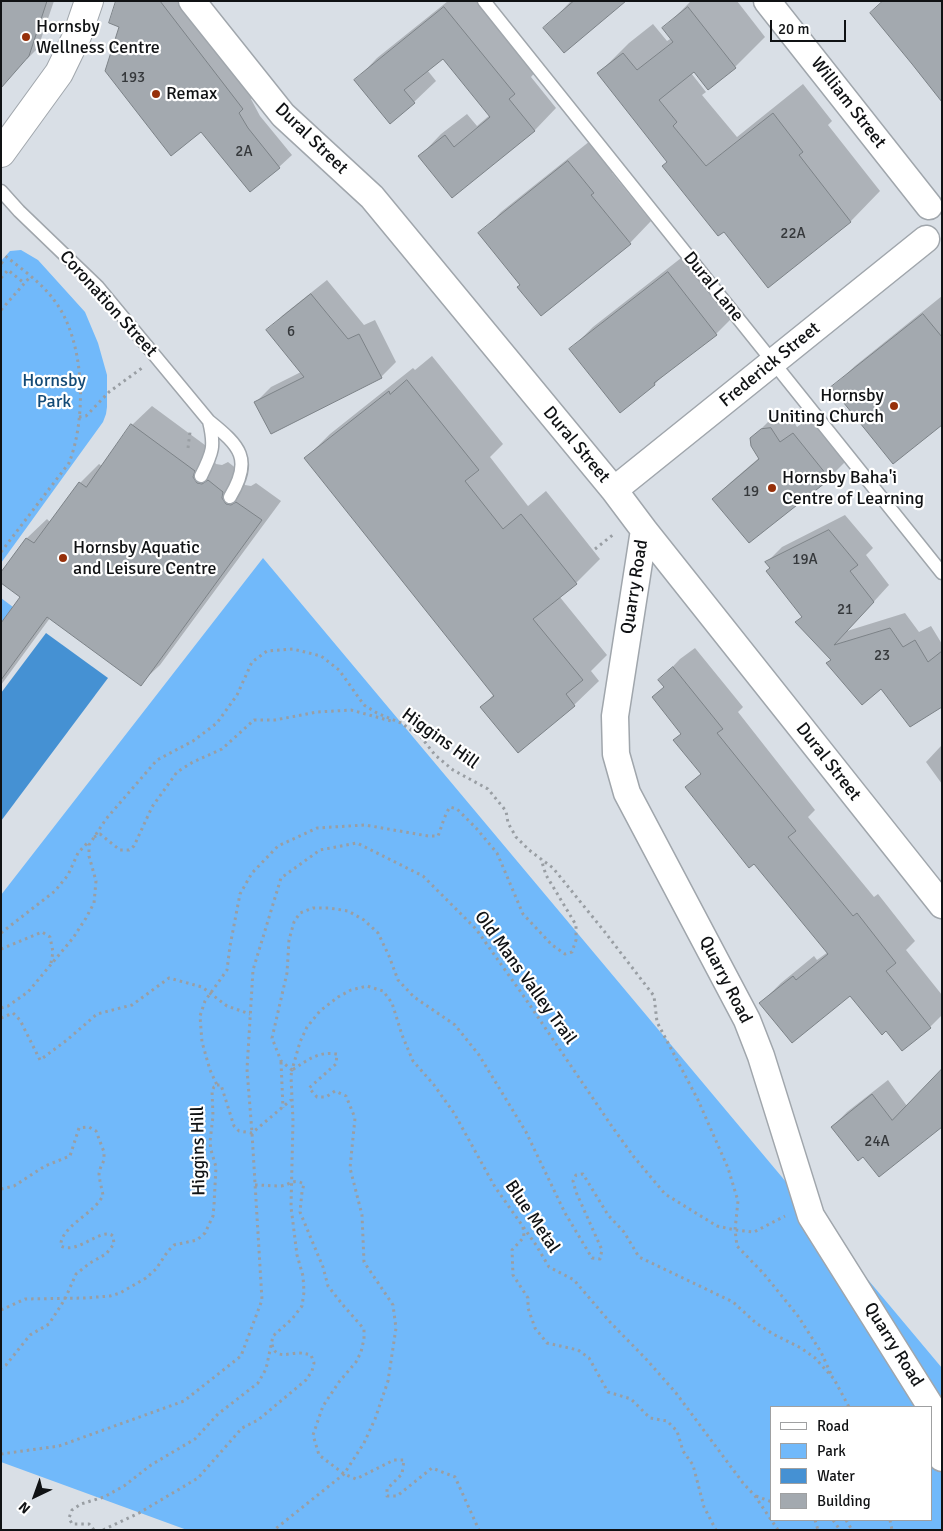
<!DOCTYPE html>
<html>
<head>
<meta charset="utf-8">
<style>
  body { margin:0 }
  #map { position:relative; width:943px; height:1531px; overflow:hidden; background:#d9dfe6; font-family:Signika,sans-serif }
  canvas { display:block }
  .frame { position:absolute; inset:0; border:2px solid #101214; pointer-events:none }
  .legend { position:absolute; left:770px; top:1406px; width:162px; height:115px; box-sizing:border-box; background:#fff; border:1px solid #9fa0a1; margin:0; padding:6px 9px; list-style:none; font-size:15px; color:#101214 }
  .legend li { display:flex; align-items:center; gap:10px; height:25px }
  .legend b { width:25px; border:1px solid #9fa0a1 }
  .north { position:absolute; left:10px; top:1471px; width:50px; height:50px; -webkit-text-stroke:4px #fff; paint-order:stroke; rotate:222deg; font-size:14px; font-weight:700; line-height:20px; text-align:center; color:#101214 }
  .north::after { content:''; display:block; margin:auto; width:18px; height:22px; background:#101214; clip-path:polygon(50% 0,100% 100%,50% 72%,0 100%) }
  .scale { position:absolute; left:770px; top:20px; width:76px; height:22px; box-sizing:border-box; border:2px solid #101214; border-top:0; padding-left:6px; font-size:15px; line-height:18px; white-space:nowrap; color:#101214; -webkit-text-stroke:4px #fff; paint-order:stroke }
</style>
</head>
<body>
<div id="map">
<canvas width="943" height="1531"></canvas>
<div class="frame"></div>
<ul class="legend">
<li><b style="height:6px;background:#fff"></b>Road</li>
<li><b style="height:14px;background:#71b9fa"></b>Park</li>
<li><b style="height:14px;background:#4591d3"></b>Water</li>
<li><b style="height:14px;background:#a3a9af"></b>Building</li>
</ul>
<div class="north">N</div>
<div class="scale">20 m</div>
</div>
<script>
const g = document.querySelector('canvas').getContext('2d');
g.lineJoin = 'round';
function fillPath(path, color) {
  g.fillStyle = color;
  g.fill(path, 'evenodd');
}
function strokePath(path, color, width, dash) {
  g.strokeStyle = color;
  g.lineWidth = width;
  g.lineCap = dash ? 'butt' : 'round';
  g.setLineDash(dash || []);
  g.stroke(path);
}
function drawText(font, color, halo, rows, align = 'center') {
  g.font = font + ' Signika,sans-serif';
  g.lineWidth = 4.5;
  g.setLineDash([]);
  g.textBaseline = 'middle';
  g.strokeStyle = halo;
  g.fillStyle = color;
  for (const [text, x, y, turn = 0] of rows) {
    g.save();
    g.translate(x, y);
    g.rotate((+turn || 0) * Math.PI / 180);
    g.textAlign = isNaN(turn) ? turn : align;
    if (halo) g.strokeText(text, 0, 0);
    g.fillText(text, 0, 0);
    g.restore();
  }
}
fillPath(new Path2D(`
  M21,250L38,260L85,312L98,343L107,375V407L106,414L103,422L1,563V261L10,251Z
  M263,558L942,1368V1530H187L1,1462V895ZM772,1407H932V1520H772Z
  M1,598L13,607L1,623Z`), '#71b9fa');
fillPath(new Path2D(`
  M46,633L108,678L1,821V693Z`), '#4591d3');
fillPath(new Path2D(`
  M1,1H54L38,48L27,59H26Z
  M117,1H182L255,95L251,99L260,116L292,155L279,167L120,26Z
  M448,1H479L536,71L531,77L556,108L535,130L452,196L420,156L441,134L467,114L477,126L490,115L443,57L428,71L436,81L414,102L356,80L377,58Z
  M571,1H624L545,28Z
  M691,1H737L765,37L735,67L695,70L691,73L706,92L702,95L737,137L803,84L832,121L828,125L880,191L851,221L668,162L599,73L629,43L653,24L667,41L672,38L664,28Z
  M590,141L614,171L612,173L651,221L630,243L522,285L480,234L501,212Z
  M690,251L738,312L716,334L663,375L655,384L620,411L571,349L593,327Z
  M327,280L364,325L375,320L396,362L381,377L256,402L271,387L301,372L268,330L283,315Z
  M942,296V423L833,387L855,366Z
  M432,356L503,444L490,457L528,506L546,491L600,559L576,583L559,596L607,655L591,671L599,681L574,705L482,707L494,694L306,458L330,434L413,368L415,370Z
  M152,406L213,451L212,457L216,464L222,465L228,462L242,473L241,478L245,485L251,486L256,483L281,501L160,665L140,684L50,618L1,685V626L22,597L1,574L27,538L47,519L51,523L80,483L99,464L102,466L132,425Z
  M788,412L797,427L811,417L846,461L829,478L749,541L714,499L731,482L760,457L752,438L769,421L779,413Z
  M845,515L873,548L866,555L889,585L847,631L905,613L919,632L931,626L942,644V679L881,687L832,659L797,622L803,616L767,562L782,547Z
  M695,648L743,707L738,712L815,810L808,817L874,897L878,894L915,941L906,950L942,995V1015L930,1027L902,1050L886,1030L851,994L761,1003L781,983L814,956L817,960L828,952L754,862L687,787L702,773L682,733L653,697L665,686L660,680L680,659Z
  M941,746H942V784L926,762Z
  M888,1080L907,1106L863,1155L832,1127L847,1112Z`), '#0003');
const building = new Path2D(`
  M1,1H47L29,56L1,88Z
  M116,1H160L243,109L239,113L248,128L280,168L250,192L201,132L171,156L105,71L119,27L109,23Z
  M574,1H626L564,53L543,28Z
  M883,1H942V102L912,64L870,13Z
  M444,7L515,94L509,99L535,131L452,198L418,156L445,135L454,147L490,117L443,59L404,90L415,103L390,124L354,80Z
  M688,7L736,68L708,90L694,72L659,100L677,122L673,126L706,166L773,113L803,152L799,155L851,222L768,288L724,232L718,236L662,166L667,162L597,73L623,53L637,70L673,42L662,28Z
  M568,161L594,193L591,195L631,244L541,316L517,287L520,285L478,233Z
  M668,272L717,335L654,383L655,385L620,413L569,349Z
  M311,294L348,339L359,334L382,378L271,434L254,402L304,377L266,330Z
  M923,314L942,337V425L893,464L831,387Z
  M407,380L479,470L465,481L503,529L521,514L577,584L533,619L583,680L566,694L575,706L518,753L480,707L494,696L304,458L389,391L390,394Z
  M131,424L195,471L193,477L197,483L202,484L208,480L223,492L222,498L226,504L231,505L236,502L262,520L141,686L47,617L1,680V623L20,597L1,583V572L26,538L34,543L79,482L86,487Z
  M771,428L780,442L793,433L830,479L749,543L712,499L759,459L751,446L750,438L761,429Z
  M829,530L858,565L850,571L874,602L834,645L890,628L903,647L915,640L928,662L942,651V707L910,727L881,689L862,705L826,663L831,660L795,622L802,617L766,571L770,568L765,562Z
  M673,667L723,729L717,733L796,831L788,837L853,916L857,913L896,963L886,971L931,1028L902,1051L886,1031L882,1035L850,996L792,1043L759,1003L793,976L796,980L828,954L754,864L749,868L685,787L701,774L673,740L681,734L652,697L664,687L658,680Z
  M942,1069V1127L879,1177L863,1157L858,1161L831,1127L872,1094L892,1120Z`);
fillPath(building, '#a3a9af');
strokePath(building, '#7c8287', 1);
const service = new Path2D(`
  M484,1L942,573
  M1,191L19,211L98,287L209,421C240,446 253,459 230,497
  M201,476C213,452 215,446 209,421`);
const minor = new Path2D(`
  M192,1L283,115L372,197L614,490L644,530L942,905
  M767,1L929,206
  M614,490L926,239
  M644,530L615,716L616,754L627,793L747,1020L761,1056L811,1216L931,1407
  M932,1410L942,1458`);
const secondary = new Path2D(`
  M1,153L59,73L77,36L89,1`);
strokePath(service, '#a0a6ac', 15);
strokePath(minor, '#a0a6ac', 29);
strokePath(secondary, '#a0a6ac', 30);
strokePath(new Path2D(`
  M1,262L4,264L1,266
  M1,278L8,270L24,283
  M1,310L30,277
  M79,417L86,416L109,392L142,368
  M188,448L190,432
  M595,549L614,534
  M1,552L69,463C87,417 85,340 54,300C41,282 20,268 3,254
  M94,837L100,834L120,850H129L134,846L152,807L177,772L193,762L222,749L254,720H275L317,712L351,710L391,721
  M1,933L55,891L68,875L78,853L89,841
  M1,949L42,932L50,937L53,952L51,963
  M1,1008L8,1006L28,992L73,938L86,918L94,903L96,881L89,856V845L106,819L157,760L193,741L217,723L237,695L252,662L267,651L293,649L321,656L339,670L364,705L377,713L401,723L421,737L435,755L453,770L488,789L506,811L508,823L516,837L529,850L553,868L604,931L654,996L657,1022L698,1100L728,1168L738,1201L735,1230L737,1246L764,1274L798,1316L821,1352L831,1374
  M1,1018L13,1013L20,1020L40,1060L67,1040L97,1014L132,1005L169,978L202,987L227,1006L250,1014
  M281,1062L283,1108
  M217,1085H221L234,1126L239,1131L252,1133L291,1100
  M255,1185C264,1185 272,1186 281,1186C290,1185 293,1178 304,1184L302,1192L300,1212L323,1267L328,1286L342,1304L364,1329V1339L361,1352L356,1362L339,1382L323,1406L313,1435L319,1455L344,1474L356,1479L394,1460H404L402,1474L387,1489V1496H397L432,1468L455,1477L479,1530
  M1,1189L14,1186L45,1166L70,1156L79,1128L89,1127L96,1131L104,1152V1160L100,1169L99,1174L100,1181L103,1195C96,1213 59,1227 61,1246C78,1255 102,1226 113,1236L114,1244L106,1254L90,1263L76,1274L65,1299L49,1324L30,1335L6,1365L1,1368
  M523,1227L524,1237L512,1250L513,1275L528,1298V1308L535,1328L547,1343L578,1350L589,1358L608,1392L631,1399L650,1418L667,1421L677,1431L683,1451L693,1465L704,1507L716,1530
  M1,1310L25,1299L85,1298L110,1296L120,1293L146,1278L156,1269L168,1251L174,1245L197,1240L205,1233L213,1216L214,1205L216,1167L211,1150L210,1142L213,1116L212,1091L214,1087L217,1085L210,1070L202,1042L200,1016L205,1001L227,970L230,946L240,894L252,873L278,846L317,828L365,825L428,836H438C442,826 444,816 450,807L457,809L476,828L497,853L523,914L552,945L565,954L572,952L576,940V925L546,875L541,859
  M1,1454L59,1446L184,1401L241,1356L262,1300L252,1133L247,1069L253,970L281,878L320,850L357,843L423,876L476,929L525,998L613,1128L634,1157L665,1194L717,1226L735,1230L754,1232L785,1216
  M756,1496L772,1502
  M815,1520L818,1530
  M833,1520L840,1530
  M846,1520L852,1530
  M890,1520L892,1530
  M94,1530L89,1524H72L69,1518L72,1510L81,1504L104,1497L124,1486L151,1465L195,1439L218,1414L258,1383L266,1369L273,1336L292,1319L302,1306L304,1292L303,1276L297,1255L291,1207L293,1121L291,1076L292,1070C308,1060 318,1051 337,1054L336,1064L309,1088L317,1097H326L335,1091L346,1096L355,1118L350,1168L362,1215L364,1262L393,1305L396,1328L388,1381L375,1419L364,1443L344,1474L274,1530
  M103,1530L139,1513L198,1478L242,1428L258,1420L306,1380L312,1371L314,1363L311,1355C307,1354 304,1353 299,1353C288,1353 275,1360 272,1344
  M778,1530L755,1496L743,1483L676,1393L647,1360L609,1321L574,1280L549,1267L536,1245L495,1187L454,1113L434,1085L413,1061L402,1035L392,1003L383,991L367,986L351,990L338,997L320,1011L307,1027L300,1042L292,1070L281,1061L272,1038L287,973L289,940L294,922L300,913L313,908H329L348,911L364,920L378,933L389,956L398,980L414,997L455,1025L479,1055L526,1132L565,1213L592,1258L600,1259L602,1250L576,1192L573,1181L576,1175L583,1174L608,1215L624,1232L639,1257L733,1302L756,1323L773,1334L801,1348L815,1358L834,1379L849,1407`), '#999ea3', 3, [2.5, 4]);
strokePath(service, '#fff', 12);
strokePath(minor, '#fff', 26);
strokePath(secondary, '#fff', 28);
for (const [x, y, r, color] of [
  [26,37,5,"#96300a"],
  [156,94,5,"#96300a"],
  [894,406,5,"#96300a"],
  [772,488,5,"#96300a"],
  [63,558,5,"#96300a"]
]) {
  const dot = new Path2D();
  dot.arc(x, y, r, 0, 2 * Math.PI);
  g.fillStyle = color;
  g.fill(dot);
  strokePath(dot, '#fff', 2);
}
drawText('15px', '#35383b', null, [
  ["193",133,78],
  ["2A",244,152],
  ["22A",793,234],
  ["6",291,332],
  ["19",751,492],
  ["19A",805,560],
  ["21",845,610],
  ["23",882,656],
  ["24A",877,1142]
]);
drawText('18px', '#101214', '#fff', [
  ["Hornsby",36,27],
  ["Wellness Centre",36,48],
  ["Remax",166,94],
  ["Hornsby",884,396,"right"],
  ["Uniting Church",884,417,"right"],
  ["Hornsby Baha'i",782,478],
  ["Centre of Learning",782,499],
  ["Hornsby Aquatic",73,548],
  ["and Leisure Centre",73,569]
], 'left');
drawText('18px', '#101214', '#fff', [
  ["William Street",848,103,52],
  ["Dural Street",311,139,44],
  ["Dural Lane",713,287,51],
  ["Coronation Street",108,304,48],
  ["Frederick Street",770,365,-39],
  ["Dural Street",576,445,50],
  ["Quarry Road",635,587,-81],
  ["Higgins Hill",440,739,36],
  ["Dural Street",828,762,52],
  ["Old Mans Valley Trail",525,978,54],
  ["Quarry Road",725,980,63],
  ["Higgins Hill",199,1151,-91],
  ["Blue Metal",532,1217,56],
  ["Quarry Road",893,1345,58]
]);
drawText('18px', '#134a76', '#fff', [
  ["Hornsby",54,381],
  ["Park",54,402]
]);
</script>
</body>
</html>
